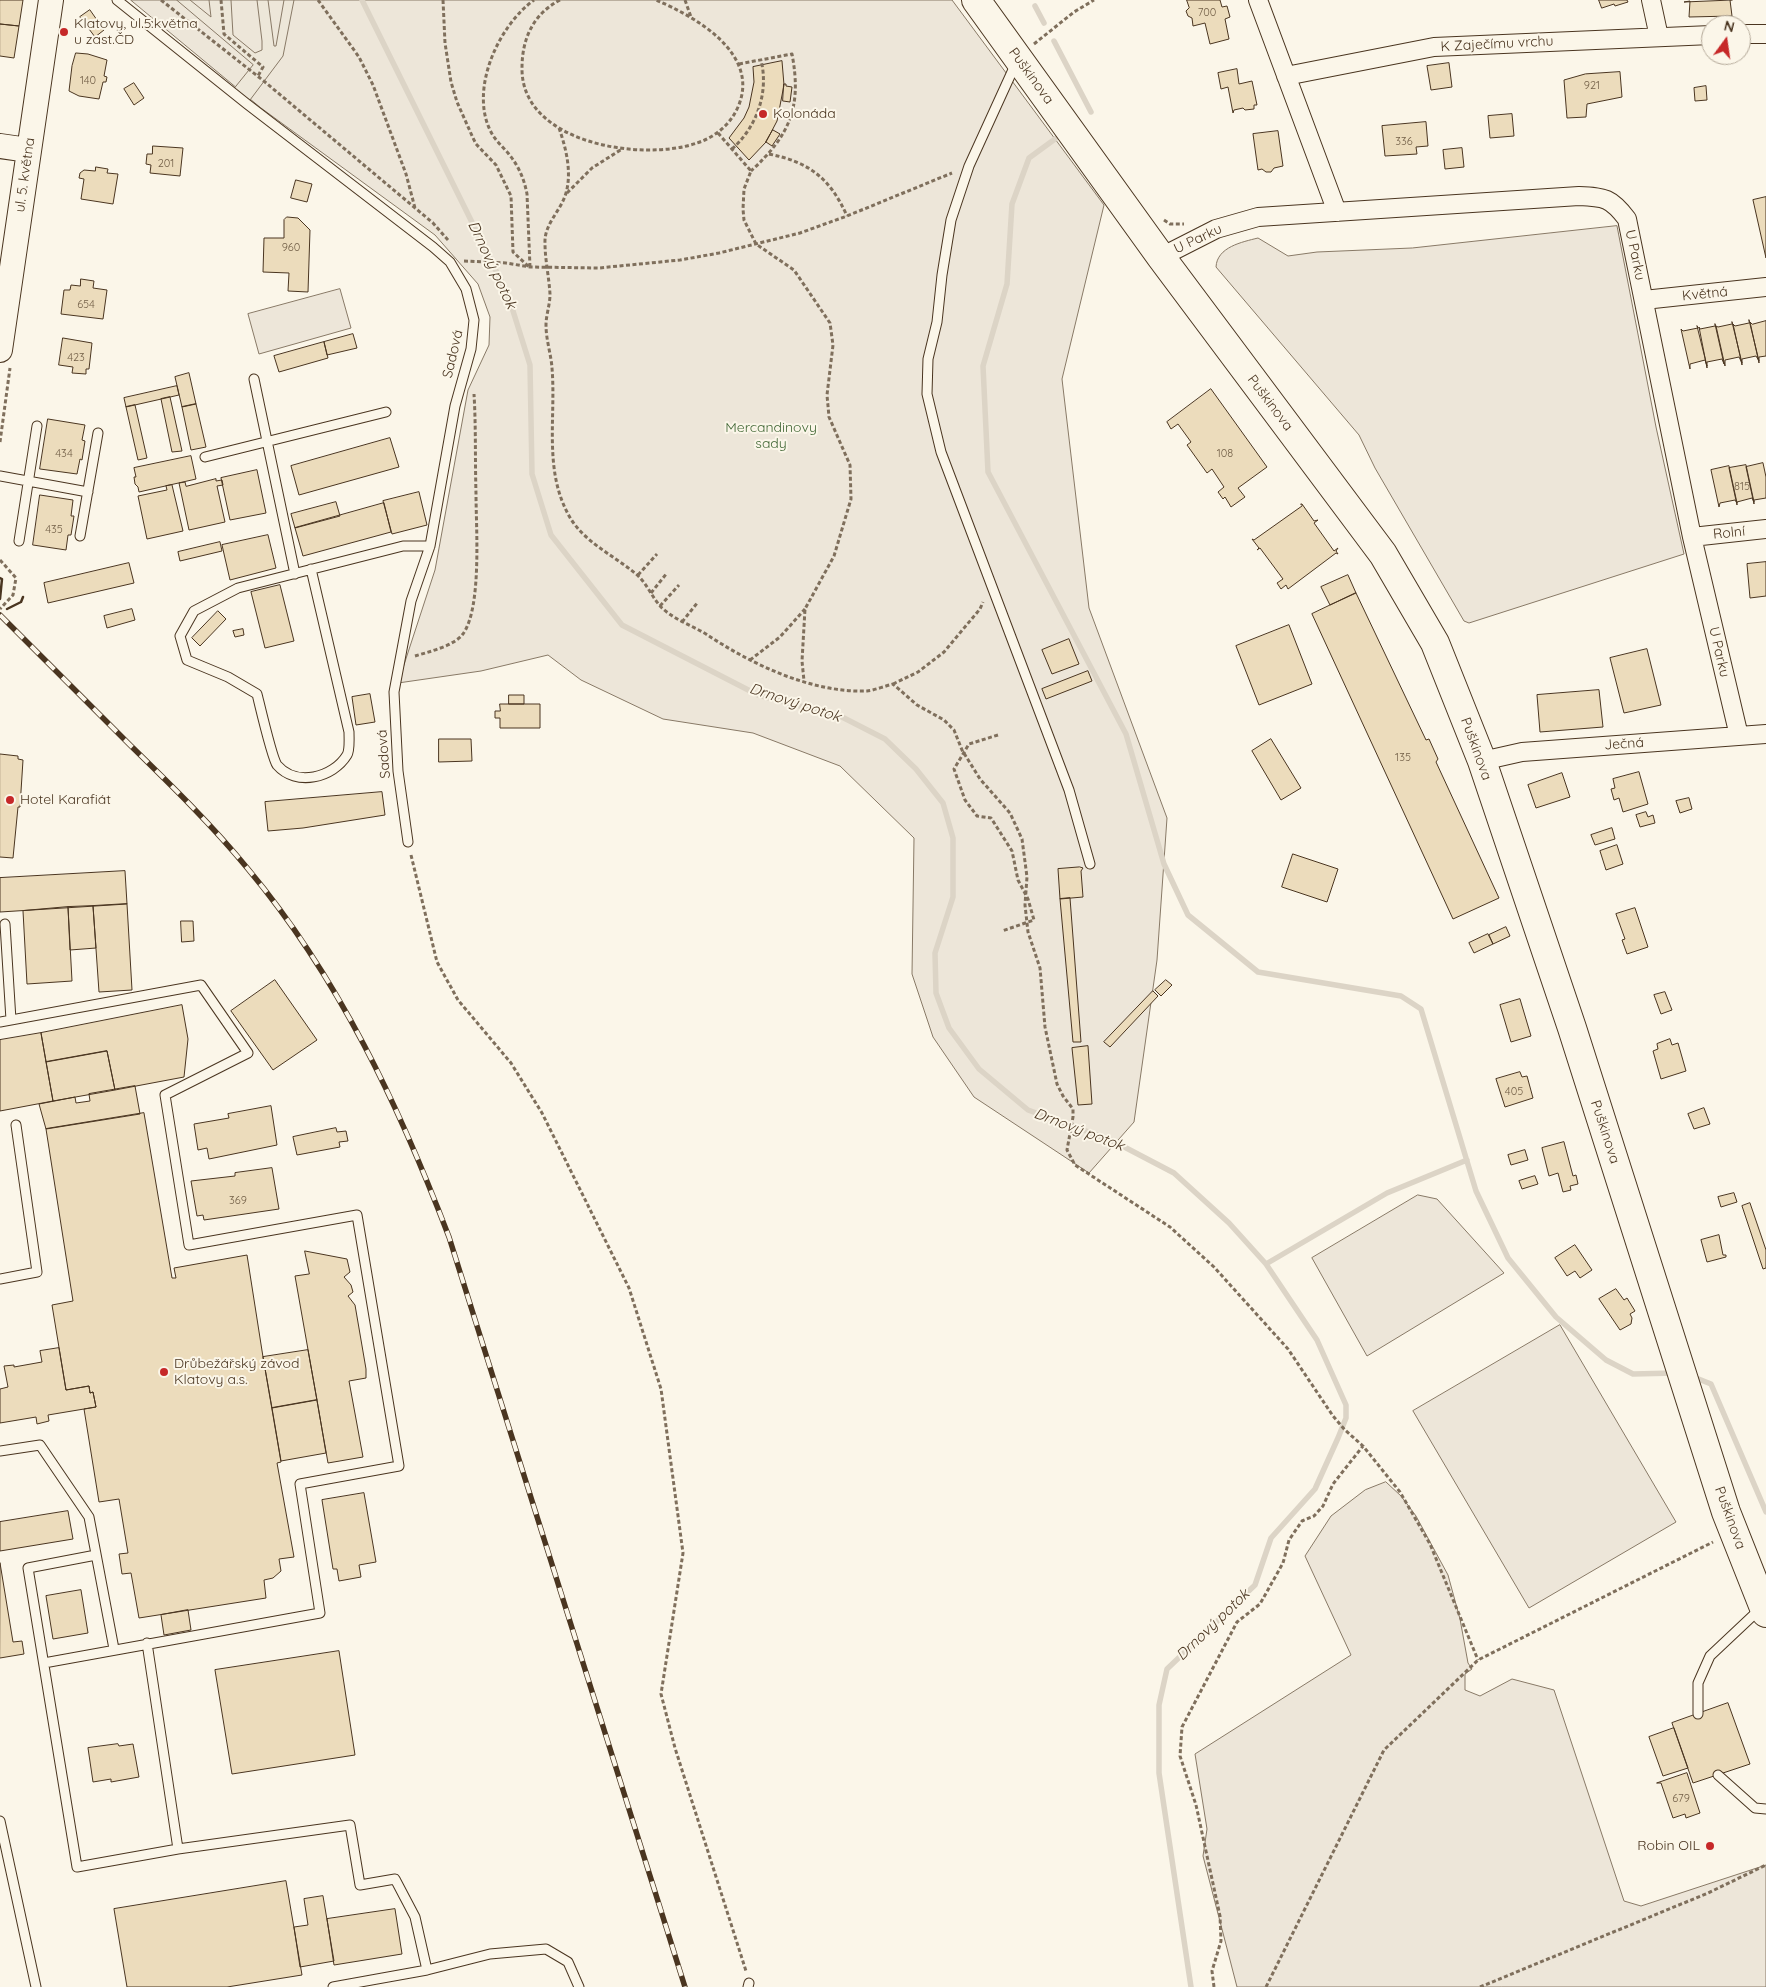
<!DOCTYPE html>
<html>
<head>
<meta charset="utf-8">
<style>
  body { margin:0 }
  #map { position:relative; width:1766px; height:1987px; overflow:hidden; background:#fbf6e9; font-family:Quicksand,sans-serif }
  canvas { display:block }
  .north { position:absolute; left:1701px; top:15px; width:50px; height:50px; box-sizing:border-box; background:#fbf6e9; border:1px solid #b4a999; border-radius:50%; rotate:14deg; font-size:14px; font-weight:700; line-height:20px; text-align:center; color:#4a3520 }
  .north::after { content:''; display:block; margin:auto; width:18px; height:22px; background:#c62828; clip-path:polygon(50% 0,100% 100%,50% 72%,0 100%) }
</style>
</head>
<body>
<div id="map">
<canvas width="1766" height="1987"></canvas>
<div class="north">N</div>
</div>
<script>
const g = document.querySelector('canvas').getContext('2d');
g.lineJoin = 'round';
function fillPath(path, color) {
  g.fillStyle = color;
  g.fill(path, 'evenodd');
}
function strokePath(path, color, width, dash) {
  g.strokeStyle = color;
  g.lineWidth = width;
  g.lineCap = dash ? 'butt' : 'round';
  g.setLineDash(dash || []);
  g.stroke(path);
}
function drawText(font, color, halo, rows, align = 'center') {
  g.font = font + ' Quicksand,sans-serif';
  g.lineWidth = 4;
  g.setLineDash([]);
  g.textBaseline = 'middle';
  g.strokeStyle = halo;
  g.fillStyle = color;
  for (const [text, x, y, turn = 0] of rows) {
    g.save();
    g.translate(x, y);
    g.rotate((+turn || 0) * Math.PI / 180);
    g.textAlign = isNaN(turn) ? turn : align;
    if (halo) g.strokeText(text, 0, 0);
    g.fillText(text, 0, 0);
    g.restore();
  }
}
const green = new Path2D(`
  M131,0H952L1104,205L1062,379L1089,608L1167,818L1157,960L1134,1122L1089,1173L974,1097L933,1037L912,974L914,838L840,766L753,733L663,719L581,680L548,655L481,671L398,683L435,570L468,390L489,345L490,317L478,284L435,235L261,108Z
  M1617,226L1656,427L1684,554L1469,623L1464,621L1375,468L1359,435L1216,267C1217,247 1242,242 1258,238L1288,256L1317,252L1412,248Z
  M340,289L351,328L259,354L248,314Z
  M1418,1195L1437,1199L1504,1273L1367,1356L1312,1258Z
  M1560,1325L1676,1522L1529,1608L1413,1411Z
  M1386,1482L1401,1496L1416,1516L1448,1575L1460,1619L1468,1663L1472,1669L1465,1674V1690L1480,1696L1512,1679L1554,1690L1624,1901L1641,1906L1766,1865V1987H1237L1203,1856L1207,1829L1195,1754L1351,1655L1305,1556L1331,1516L1365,1490Z`);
fillPath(green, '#ede6d9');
strokePath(green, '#887966', 1);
const parking = new Path2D(`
  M177,0H190L211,17L209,0H231L233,35L255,53L262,50V41L257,0H268L274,46H276L284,0H294L283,56L247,104L232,91L253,65Z`);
fillPath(parking, '#ede7d9');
strokePath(parking, '#887966', 1);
strokePath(new Path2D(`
  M362,0L508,295L530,365L532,474L551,535L622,625L758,695L842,717L885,739L916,769L943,803L953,838V897L935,953L936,993L949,1028L979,1069L1028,1110L1111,1140L1174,1173L1229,1223L1266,1264L1317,1340L1346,1405V1418L1338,1438L1315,1489L1271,1538L1255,1585L1167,1669L1159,1705V1773L1191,1987
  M1035,6L1044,23
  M1054,41L1091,112
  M1055,139L1029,158L1012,204L1007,284L983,366L988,472L1126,734L1164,864L1188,915L1258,972L1401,996L1421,1009L1476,1191L1508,1258L1556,1317L1606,1360L1633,1374L1675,1373
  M1266,1264L1387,1193L1467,1160
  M1691,1376L1711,1384L1766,1512`), '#dcd4c6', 5.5);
const building = new Path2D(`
  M0,0H23L19,26L0,24Z
  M1187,0H1220L1222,7L1227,6L1230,17L1225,19L1229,39L1210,44L1205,23L1193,26L1192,18L1188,16L1186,11L1189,8Z
  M1599,0H1627L1628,2L1615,6L1614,4L1602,8Z
  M1730,0L1732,16L1689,17L1690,1L1684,2L1732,0Z
  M90,10L104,30L95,37L80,17Z
  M0,24L19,26L14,58L0,56Z
  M76,53L88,54L107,60L104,76L107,77L106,82H103L99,99L79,96L69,91L72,66Z
  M782,61L784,85L777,121L766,142L749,160L729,138L744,118L749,107L754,82L753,67Z
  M1449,63L1452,87L1431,90L1427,66Z
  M1237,69L1239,84L1252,81L1257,105H1254V109L1245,110L1243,108L1234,110L1233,113L1228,87L1221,89L1218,73Z
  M1620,72L1622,97L1587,104L1586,117L1567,118L1564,80L1585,74Z
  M134,83L144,98L134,105L124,89Z
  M784,84H786V86L792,87L790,102L783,101Z
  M1706,86L1707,100L1695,101L1694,88Z
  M1512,114L1514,136L1490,138L1488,116Z
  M1426,122L1428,146L1416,147L1417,154L1385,156L1382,126Z
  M773,130L780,134L772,146L766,142Z
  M1278,131L1283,166L1274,168L1271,172H1266L1262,169L1258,170L1253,134Z
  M153,146L183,148L180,176L150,173L151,165L146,164L147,154H152Z
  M1462,148L1464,167L1445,169L1443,150Z
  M96,167L108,169L107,173L118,174L113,204L81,199L84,179L79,178L80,173L84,170L95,171Z
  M296,180L312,184L307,202L291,198Z
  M1766,197V258L1753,200Z
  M287,217L298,218L310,230L308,292L288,291L289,273L263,272L264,238H284V220Z
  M81,279L94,281L93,288L107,290L103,319L61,314L64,290H70L71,285L80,286Z
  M1749,320L1759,361L1756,356L1742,359V365L1733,324L1735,326L1749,323Z
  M1766,321V356L1759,357V363L1750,322L1752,324Z
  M1732,322L1742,363L1739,357L1725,360V366L1716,326L1718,327L1732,324Z
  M1715,324L1724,364L1722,359L1707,362V368L1699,327L1700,329L1715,326Z
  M1697,326L1707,366L1705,360L1690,364V369L1681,329L1683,331L1698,328Z
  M353,334L357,348L327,355L324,342Z
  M63,338L92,343L89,369H86V374L72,373L73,367L59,365Z
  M324,342L328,358L279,372L274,356Z
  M189,373L196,404L182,407L175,377Z
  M177,386L179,395L126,407L124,398Z
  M1211,389L1267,467L1238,488L1245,497L1231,507L1225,497L1223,499L1218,492L1224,487L1212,469L1207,473L1187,445L1191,442L1178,424L1171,429L1167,422Z
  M170,397L182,451L172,452L161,399Z
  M196,404L206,447L191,450L182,407Z
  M135,405L147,458L138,460L126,407Z
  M48,419L85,425L82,440L85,441L82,460L80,459L77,474L40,469Z
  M390,438L399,467L299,495L291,466Z
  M191,456L196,479L139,492L138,487L135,484L134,477H136L134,468Z
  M1763,463L1766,477V498L1754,500V504L1746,467Z
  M1746,465L1754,502L1752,498L1737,502V505L1729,468Z
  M1729,466L1737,503L1735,500L1720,503L1719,507L1711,470Z
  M257,470L266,513L230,520L221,478Z
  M216,479V481L222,480L223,485L217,486L225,522L189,530L179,483L185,482L186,486Z
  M172,485L183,531L147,539L138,496L167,490L166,486Z
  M419,492L427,525L392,534L383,501Z
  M40,495L73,500L71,516H74L71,535H68L66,550L33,545Z
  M336,502L340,516L295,528L291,514Z
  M384,503L391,532L303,556L295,528Z
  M1301,504H1302L1314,521L1318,520L1314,523L1334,551L1338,548L1336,551L1338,554L1336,553L1288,589L1286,585L1281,589L1277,583L1283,579L1260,548L1257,550L1259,548L1252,539L1254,540L1302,506Z
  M268,535L276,568L230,580L222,545Z
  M220,542L222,551L180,561L178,552Z
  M1766,562V596L1750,598L1747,564Z
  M129,563L134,583L48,603L44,583Z
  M1348,575L1356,593L1330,605L1321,587Z
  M280,585L294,641L265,648L251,592Z
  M1356,593L1426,740L1429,739L1438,759L1436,762L1499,898L1453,919L1312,614Z
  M132,609L135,620L107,628L104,616Z
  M218,611L226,619L200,646L192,638Z
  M1289,625L1312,684L1259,705L1236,646Z
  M243,629L244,635L235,637L233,631Z
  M1069,639L1079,664L1052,674L1042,650Z
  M1647,649L1661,705L1624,713L1610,658Z
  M1088,671L1092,681L1046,699L1042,689Z
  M1599,690L1603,727L1540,732L1537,695Z
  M370,694L375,722L356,725L352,697Z
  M509,695H524V704H509Z
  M500,704H540V728H500V718H495V711H500Z
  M439,739H471L472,761L439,762Z
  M1271,739L1301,788L1281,800L1252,751Z
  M0,754L18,756V759L23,760L20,807H18L13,858L0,857Z
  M1639,772L1648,804L1623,812L1619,798L1614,800L1611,789L1615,788L1613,779Z
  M1562,773L1570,797L1536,808L1528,785Z
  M382,792L385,815L303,828L268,831L265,802Z
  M1689,798L1692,809L1680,813L1676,801Z
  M1646,812L1648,817L1653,815L1655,823L1640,827L1636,815Z
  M1612,828L1615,839L1595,845L1591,835Z
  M1617,845L1623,864L1606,870L1600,851Z
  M1293,854L1338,869L1327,902L1282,887Z
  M1080,867L1083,868L1081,871L1083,897L1060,899L1058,869Z
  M125,871L127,904L0,912V878Z
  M1070,898L1081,1042H1073L1060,899Z
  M127,904L132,990L99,992L93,906Z
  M93,906L96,948L70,950L68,907Z
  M68,907L72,981L27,984L23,911Z
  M1635,908L1648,947L1627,954L1622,940L1625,939L1616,914Z
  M181,921H193L194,941L182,942Z
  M1506,927L1510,936L1493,944L1489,935Z
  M1488,934L1493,944L1474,953L1469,943Z
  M275,980L317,1040L273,1070L231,1011Z
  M1166,980L1172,985L1161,996L1155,990Z
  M1153,991L1158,996L1110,1047L1104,1042Z
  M1665,992L1672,1010L1661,1014L1654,995Z
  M1520,999L1531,1036L1511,1042L1500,1005Z
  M182,1005L188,1039L184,1077L115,1090L107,1051L46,1062L41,1033Z
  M41,1033L53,1101L0,1111V1040Z
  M1670,1039L1672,1045L1678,1043L1686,1071L1661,1079L1653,1051L1658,1049L1657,1044Z
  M1088,1046L1092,1104L1078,1105L1072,1048Z
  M107,1051L115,1090L53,1101L46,1062Z
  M1520,1072L1522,1077L1527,1076L1533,1098L1505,1107L1496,1079Z
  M135,1086L140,1114L46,1129L39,1104L75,1097L76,1103L90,1101L89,1094Z
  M271,1106L277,1145L209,1159L207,1148L198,1150L194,1124L229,1118L228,1114Z
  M1704,1108L1710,1124L1694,1129L1688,1114Z
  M144,1113L172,1278H176L174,1268L247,1255L263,1357L281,1462L277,1463L294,1557L279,1559L281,1571L273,1578L264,1580L266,1598L139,1618L131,1573L122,1574L119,1554L128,1553L119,1499L99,1502L84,1409L96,1407L93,1392L90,1393L89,1386L66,1390L52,1305L73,1301L46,1129Z
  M336,1128L337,1132L346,1131L348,1141L339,1142L340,1147L297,1155L293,1137Z
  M1564,1142L1573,1176L1576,1175L1578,1184L1570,1186L1571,1190L1563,1192L1558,1173L1549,1176L1542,1148Z
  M1525,1150L1528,1160L1511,1165L1508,1155Z
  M272,1168L279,1209L204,1220L203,1215L197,1216L191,1181L235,1176V1173Z
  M1535,1176L1538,1184L1522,1189L1519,1181Z
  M1734,1193L1737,1202L1721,1207L1718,1197Z
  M1750,1203L1766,1250V1268L1763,1269L1742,1206Z
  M1719,1235L1723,1255H1726V1257L1707,1262L1701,1240Z
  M1575,1245L1592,1270L1580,1278L1575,1271L1567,1276L1555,1258Z
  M305,1251L347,1259L350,1272L344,1277L351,1285L353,1292L348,1296L355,1305L366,1369V1378L349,1381L363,1457L328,1463L295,1276L309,1274Z
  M1616,1289L1624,1300L1627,1298L1635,1311L1630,1314L1632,1318L1631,1324L1620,1330L1599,1299Z
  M59,1348L66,1390L89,1386L90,1393L93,1392L96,1407L48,1415L49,1421L37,1424L36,1417L0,1423V1389L8,1387L4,1366L14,1365V1367L42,1362L40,1351Z
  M308,1350L317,1400L272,1408L263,1357Z
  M317,1400L326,1453L281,1461L272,1408Z
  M364,1493L376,1562L359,1565L361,1577L339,1581L337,1569H333L322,1500Z
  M68,1511L73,1539L0,1551V1522Z
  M0,1563L13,1642L22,1641L24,1654L0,1658Z
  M81,1590L88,1633L53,1639L46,1596Z
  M188,1610L191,1630L164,1635L161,1615Z
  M339,1651L355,1755L232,1774L215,1670Z
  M1728,1703L1750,1764L1693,1783L1672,1723Z
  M1674,1728L1688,1768L1663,1776L1649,1737Z
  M118,1744L119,1746L133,1744L139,1777L111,1782V1779L93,1782L88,1748Z
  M1687,1773L1700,1813L1686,1818L1685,1814L1673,1818L1661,1783H1657Z
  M286,1881L302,1975L227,1987H127L114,1909Z
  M323,1896L334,1961L300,1967L294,1927L308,1925L304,1899Z
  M395,1909L402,1954L334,1965L327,1919Z`);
fillPath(building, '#ecdcbc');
strokePath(building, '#4a3520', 1);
const lane = new Path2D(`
  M117,0L247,104L433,247L450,262L466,289L474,320L471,349L455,406L430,546L411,601L394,692L398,771L408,842
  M1016,63L969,166L951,220L942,275L937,322L928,359L927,394L941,452L1069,790L1090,864
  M254,379L295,574
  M205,457L386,412
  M0,476L88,492
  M80,536L98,433
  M19,541L37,426
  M311,569L349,732C349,739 350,750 347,755C333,778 296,787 277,765C272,758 260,706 257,694L228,677L187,660L180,636L194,611L238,588L403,546H430
  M5,924L11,1020
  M0,1022L201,985L248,1053L165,1095L189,1245L357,1215L399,1466L300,1484L320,1613L44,1663
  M0,1279L37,1272L16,1125
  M0,1451L40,1445L89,1517L114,1649
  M96,1555L28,1568L77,1867L178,1849L350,1825L360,1885L395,1879L415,1917L427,1970
  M147,1643L178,1849
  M1698,1714V1683L1710,1656L1761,1608
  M1718,1775L1755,1808L1766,1809
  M0,1821L36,1987
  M333,1987L427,1970L490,1954L546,1949L568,1962L579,1987
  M748,1987L749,1983`);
const street = new Path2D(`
  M1258,0L1337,212
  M1651,0L1659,37
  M1741,34H1766
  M1286,76L1434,47L1711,35
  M1161,257L1216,229L1258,217L1579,196C1605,197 1611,198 1627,219L1692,537L1739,736
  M1644,300L1766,287
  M1692,537L1766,529
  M1482,761L1522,752L1766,734`);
const secondary = new Path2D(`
  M0,146L28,150
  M0,350L51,0`);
const primary = new Path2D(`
  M976,0L1161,257L1383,554L1435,643L1482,761L1572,1028L1726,1512L1766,1613`);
strokePath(lane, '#4a3520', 11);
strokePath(street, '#4a3520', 20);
strokePath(secondary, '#4a3520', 26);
strokePath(primary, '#4a3520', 30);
strokePath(new Path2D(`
  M161,0L265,82L433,223L448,240
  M221,0L224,34L263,67L258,76
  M318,0L359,57L373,85L406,174L415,208
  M443,0L445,43L451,82L457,102L473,138L476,144L496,165L511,196L513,252L529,267
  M560,0C533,14 522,39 522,68C521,144 643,162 697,143C715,137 730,125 738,107C761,54 696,17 656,0
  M685,0L691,17
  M1034,44L1074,12L1094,0
  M739,64L792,54C802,107 790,135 751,171
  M559,128C566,148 572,172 566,193C561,211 544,224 545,243C545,260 549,277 550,294C550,305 546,315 546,325C546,340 551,354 552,368C556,416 544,467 567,512C581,541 612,554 636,574C647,583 652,598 662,608C675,620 691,625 706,634C751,664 811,693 867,691C875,690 885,686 893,684L917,705L944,720L954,730L962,750L980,779L1010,813L1022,839L1027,877L1025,905L1028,932L1040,968L1045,1027L1057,1084L1063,1096L1073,1109V1117L1067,1150L1075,1165L1170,1227L1214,1267L1288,1349L1333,1416L1345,1430L1363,1446L1400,1492L1430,1544L1478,1660
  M718,133L751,171L744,189L743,209L744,220L756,244L794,270L830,323L833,345L827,395L829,417L850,465L851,499L834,556L805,609L802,661L804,681
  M732,149C757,127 769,92 761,60
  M769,154C809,162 830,178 847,216
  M567,193L592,168L622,149
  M1164,220L1170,224H1184
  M464,261L506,263L530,267L599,268L680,260L719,253L800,233L847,216L952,173
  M530,267L527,194C524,178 518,165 508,153C502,146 495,140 491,132C469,90 498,26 534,0
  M0,442L10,368
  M0,560L16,578L13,595L0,609
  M638,575L657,554
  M651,593L667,573
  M660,606L679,585
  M682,622L698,602
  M415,656C428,652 454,646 463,634C482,607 476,528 476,494C475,460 476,427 474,394
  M750,660L780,637L805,609
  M893,684L918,672L944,652L980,609L983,602
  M411,855L437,962L458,1000L511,1063L542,1113L629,1288L661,1389L683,1553L661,1694L675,1748L746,1971
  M1214,1987L1212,1971L1221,1941L1220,1916L1196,1805L1180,1756L1182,1727L1237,1622L1260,1604L1283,1563L1289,1540L1302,1521L1314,1516L1323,1506L1333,1484L1363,1446
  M1266,1987L1384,1750L1478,1660L1713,1542
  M1480,1987L1708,1893L1766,1865`), '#7f6f5c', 3, [4, 2.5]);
strokePath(lane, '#fbf6e9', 9);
strokePath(street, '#fbf6e9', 18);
strokePath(secondary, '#fbf6e9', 24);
strokePath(primary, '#fbf6e9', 28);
const rail = new Path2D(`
  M0,615C43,658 87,702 130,745C171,785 212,825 248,869C339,978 399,1106 449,1237L685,1987`);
strokePath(rail, '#4a3520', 5.5);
strokePath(rail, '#fbf6e9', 4, [11]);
strokePath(new Path2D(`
  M998,735L969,744L954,769L965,800L977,816L991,818L1012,851L1018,880L1028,899L1034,920L1002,931`), '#7f6f5c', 3, [4, 2.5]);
strokePath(new Path2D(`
  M0,578L2,579L0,599
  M7,609L21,602L23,597`), '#4a3520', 2.5);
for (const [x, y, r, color] of [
  [64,32,5,"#c62828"],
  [763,114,5,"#c62828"],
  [10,800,5,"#c62828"],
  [164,1372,5,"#c62828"],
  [1710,1846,5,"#c62828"]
]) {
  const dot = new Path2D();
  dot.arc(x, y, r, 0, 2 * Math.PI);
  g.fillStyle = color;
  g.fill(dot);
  strokePath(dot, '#fbf6e9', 2);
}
drawText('11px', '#725f47', null, [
  ["700",1207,13],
  ["140",88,81],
  ["921",1592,86],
  ["336",1404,142],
  ["201",166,164],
  ["960",291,248],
  ["654",86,305],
  ["423",76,358],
  ["434",64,454],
  ["108",1225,454],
  ["815",1742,487],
  ["435",54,530],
  ["135",1403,758],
  ["405",1514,1092],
  ["369",238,1201],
  ["679",1681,1799]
]);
drawText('14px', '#4a3520', '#fbf6e9', [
  ["Klatovy, ul.5.května",74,24],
  ["u zast.ČD",74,40],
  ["Kolonáda",773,114],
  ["Hotel Karafiát",20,800],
  ["Drůbežářský závod",174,1364],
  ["Klatovy a.s.",174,1380],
  ["Robin OIL",1700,1846,"right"]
], 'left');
drawText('14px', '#4a3520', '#fbf6e9', [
  ["K Zaječímu vrchu",1497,44,-3],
  ["Puškinova",1031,76,54],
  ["ul. 5. května",25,175,-82],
  ["U Parku",1198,239,-25],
  ["U Parku",1635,255,78],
  ["Květná",1705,294,-6],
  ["Sadová",453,354,-77],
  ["Puškinova",1270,403,53],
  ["Rolní",1729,533,-6],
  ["U Parku",1719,652,77],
  ["Ječná",1624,744,-4],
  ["Puškinova",1476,749,70],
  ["Sadová",384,754,-94],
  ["Puškinova",1605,1132,72],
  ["Puškinova",1730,1518,70]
]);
drawText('14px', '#436837', '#fbf6e9', [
  ["Mercandinovy",771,428],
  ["sady",771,444]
]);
drawText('italic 15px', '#4a3520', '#fbf6e9', [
  ["Drnový potok",492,265,65],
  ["Drnový potok",795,703,18],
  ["Drnový potok",1079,1130,21],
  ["Drnový potok",1213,1625,-44]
]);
</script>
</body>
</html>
